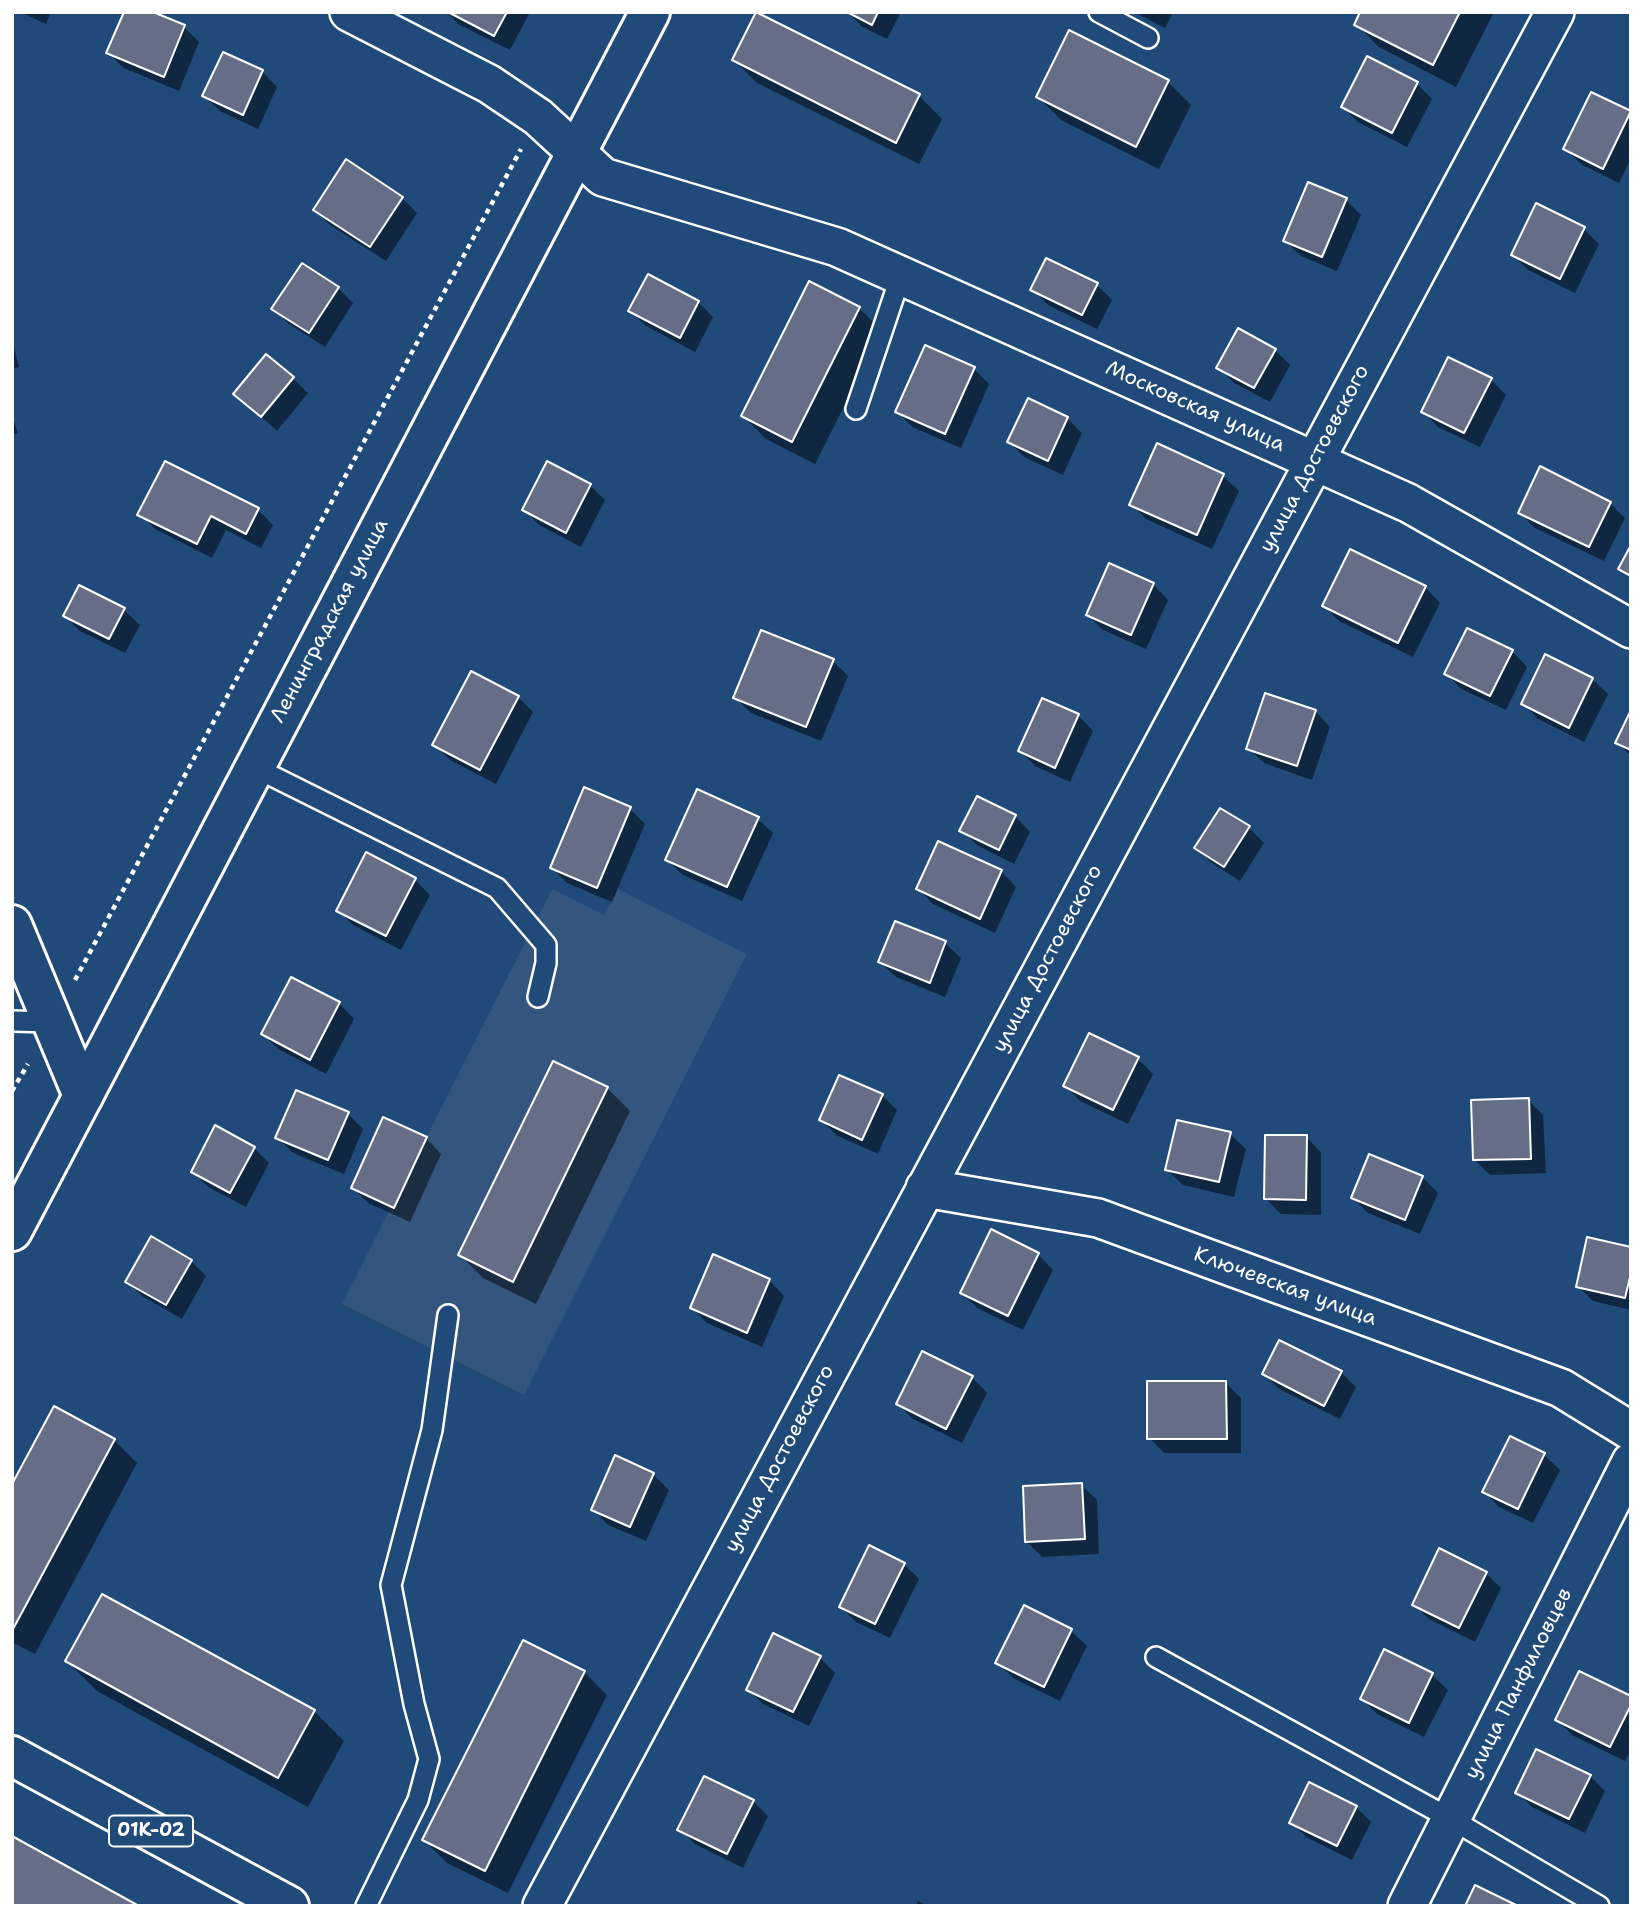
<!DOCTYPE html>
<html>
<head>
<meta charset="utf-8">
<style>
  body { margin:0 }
  #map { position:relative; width:1643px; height:1918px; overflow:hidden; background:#1f4a7a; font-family:"Shantell Sans",sans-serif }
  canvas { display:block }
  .frame { position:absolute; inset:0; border:14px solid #fff; pointer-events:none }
</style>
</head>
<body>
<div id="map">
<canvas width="1643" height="1918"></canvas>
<div class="frame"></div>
</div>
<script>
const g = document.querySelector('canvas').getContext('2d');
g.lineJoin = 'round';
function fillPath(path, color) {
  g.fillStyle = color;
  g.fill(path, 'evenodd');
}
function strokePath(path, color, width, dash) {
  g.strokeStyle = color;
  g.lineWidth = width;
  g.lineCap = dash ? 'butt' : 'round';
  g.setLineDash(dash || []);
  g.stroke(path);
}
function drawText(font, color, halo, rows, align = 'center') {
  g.font = font + ' "Shantell Sans",sans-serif';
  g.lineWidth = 6;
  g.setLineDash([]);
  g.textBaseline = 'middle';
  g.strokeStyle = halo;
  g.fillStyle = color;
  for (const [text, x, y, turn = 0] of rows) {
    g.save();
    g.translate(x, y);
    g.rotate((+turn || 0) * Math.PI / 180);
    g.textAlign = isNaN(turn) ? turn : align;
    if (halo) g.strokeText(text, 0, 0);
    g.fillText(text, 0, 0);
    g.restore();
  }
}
fillPath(new Path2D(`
  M552,889L604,915L618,889L747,954L524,1395L342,1304Z`), '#34557e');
fillPath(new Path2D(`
  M20,12H51L46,24Z
  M447,12H530L510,50L458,24Z
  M848,12H901L887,39L861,26Z
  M1134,12H1173L1165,28Z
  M1362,12H1494L1456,87L1379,47L1356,24Z
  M184,27L199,42L179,91L124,68L108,53Z
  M1070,33L1168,82L1191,105L1159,169L1061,120L1038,97Z
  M734,60L919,96L942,119L919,164L757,83Z
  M262,71L277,87L258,129L220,111L204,96Z
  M1417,84L1432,99L1407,147L1358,122L1343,107Z
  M1592,95L1631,113V158L1619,183L1581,164L1565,149Z
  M402,198L417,213L386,261L330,225L315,210Z
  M1346,200L1361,215L1337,271L1301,256L1285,241Z
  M1537,206L1584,229L1599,244L1575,293L1528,270L1513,255Z
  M1097,285L1112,300L1097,329L1048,305L1033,290Z
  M338,288L353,303L325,347L289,324L274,309Z
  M698,302L713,317L695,352L646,326L630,311Z
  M859,308L882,331L815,464L766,439L743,416Z
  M12,339L19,367L12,369Z
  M1275,350L1290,365L1270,402L1234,383L1219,368Z
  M974,369L989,384L961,448L912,427L897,411Z
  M293,378L308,393L277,431L236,394Z
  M1491,380L1506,395L1480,447L1438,427L1423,412Z
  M12,415L18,433L12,435Z
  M1067,418L1082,433L1063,475L1024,457L1009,442Z
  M1158,446L1223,476L1239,491L1212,549L1146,519L1131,504Z
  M590,485L605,500L581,547L539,525L524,509Z
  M1610,503L1625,518L1604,561L1535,528L1520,513Z
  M258,510L273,525L261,548L226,530L212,558L155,529L140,514Z
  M1153,584L1168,600L1146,649L1103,630L1088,615Z
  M80,587L124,610L140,625L125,653L80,631L65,616Z
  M1425,587L1440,603L1413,657L1339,621L1324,606Z
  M1512,651L1527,667L1506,710L1461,689L1446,673Z
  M833,661L848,676L821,741L751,713L736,698Z
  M1592,679L1608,694L1584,742L1538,719L1523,704Z
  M518,697L533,712L496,784L450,760L434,744Z
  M1315,711L1330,727L1312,780L1264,763L1248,748Z
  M1078,715L1093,731L1070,782L1035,766L1020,751Z
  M1631,715V756L1617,742Z
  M630,809L645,824L612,902L567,883L552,868Z
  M1015,816L1030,832L1014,864L977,845L962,830Z
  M757,818L773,833L742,901L683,875L667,860Z
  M1249,828L1264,843L1240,881L1212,863L1196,848Z
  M367,855L415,880L430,895L401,950L353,925L338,910Z
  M1001,871L1016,887L995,933L933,904L918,889Z
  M945,943L961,958L945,997L896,977L880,962Z
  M339,1003L354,1019L326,1074L278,1049L263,1034Z
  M1138,1059L1153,1074L1128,1124L1080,1101L1065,1085Z
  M607,1088L630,1111L536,1304L483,1278L460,1255Z
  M882,1095L897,1110L878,1154L836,1135L821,1120Z
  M1528,1100L1543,1115L1546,1173L1490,1175L1475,1160Z
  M348,1114L363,1129L344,1174L293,1153L278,1138Z
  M1230,1134L1246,1149L1234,1197L1183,1185L1167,1170Z
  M1306,1137L1321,1152V1215L1281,1214L1266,1199Z
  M426,1138L441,1154L410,1222L368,1203L353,1188Z
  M254,1148L269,1163L246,1207L208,1187L193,1172Z
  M1422,1177L1438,1193L1420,1234L1368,1213L1353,1198Z
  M1631,1248V1310L1593,1301L1578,1286Z
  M1038,1254L1053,1270L1023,1330L977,1308L962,1293Z
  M191,1261L206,1276L182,1319L142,1296L127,1281Z
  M769,1280L784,1296L762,1347L707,1323L692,1308Z
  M1341,1372L1356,1387L1340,1419L1279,1389L1264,1374Z
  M972,1377L987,1393L962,1443L913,1419L898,1404Z
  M1226,1383L1241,1398V1453H1164L1149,1438Z
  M1510,1438L1544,1455L1560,1470L1533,1523L1499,1507L1484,1492Z
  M114,1440L137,1463L35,1654L12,1642V1487Z
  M653,1474L669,1490L646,1541L608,1525L593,1509Z
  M1081,1485L1097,1500L1099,1554L1042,1557L1027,1542Z
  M904,1564L919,1579L890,1638L856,1622L841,1607Z
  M1486,1573L1501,1588L1475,1642L1429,1619L1414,1604Z
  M1024,1608L1071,1631L1087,1646L1060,1701L1013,1678L997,1662Z
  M1385,1652L1432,1675L1448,1690L1424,1737L1377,1714L1362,1699Z
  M820,1658L835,1673L809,1726L763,1704L748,1689Z
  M67,1661L314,1711L344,1741L308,1807L97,1691Z
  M584,1672L607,1695L508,1893L447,1863L424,1840Z
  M1631,1698V1750L1625,1761L1572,1735L1557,1720Z
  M1590,1776L1605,1791L1585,1833L1532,1807L1517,1792Z
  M753,1801L768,1816L743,1868L695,1844L680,1829Z
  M1356,1807L1371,1822L1352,1860L1306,1837L1291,1822Z
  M918,1901L928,1906H916Z`), '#0007');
const building = new Path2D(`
  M124,12H153L185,25L164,77L106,53Z
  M448,12H507L494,36Z
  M756,12L920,94L896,143L732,60Z
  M847,12H878L872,25Z
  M1360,12H1460L1433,65L1354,25Z
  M1069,30L1169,80L1136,147L1036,97Z
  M223,52L263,70L243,115L202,96Z
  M1367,56L1418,82L1392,133L1341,107Z
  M1591,92L1631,111L1603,169L1563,149Z
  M346,159L403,197L370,247L313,210Z
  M1308,182L1347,198L1322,257L1283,241Z
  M1536,203L1585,227L1560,279L1511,255Z
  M1046,258L1098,283L1082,315L1030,290Z
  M302,263L339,287L309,333L271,309Z
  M648,274L699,301L680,338L628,311Z
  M809,281L860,307L792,442L741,416Z
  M1238,328L1276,349L1254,388L1216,368Z
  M925,345L975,367L945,434L895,412Z
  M266,354L294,377L261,417L233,394Z
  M1448,357L1492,378L1464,433L1421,412Z
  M1028,398L1068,417L1048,461L1007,442Z
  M1157,443L1224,474L1197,535L1129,505Z
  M165,461L259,508L246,534L211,516L197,544L137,515Z
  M547,461L591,484L566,533L522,510Z
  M1540,466L1611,502L1589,547L1518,513Z
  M1631,545V576L1618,569Z
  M1350,549L1426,586L1398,643L1322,606Z
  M1109,563L1154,583L1131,635L1086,615Z
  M79,585L125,608L109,639L63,616Z
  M1467,628L1513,650L1490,696L1444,674Z
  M761,630L834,659L806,727L733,698Z
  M1545,654L1593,678L1569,728L1521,704Z
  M471,671L519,696L480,770L432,745Z
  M1265,693L1316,710L1297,766L1246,749Z
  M1042,698L1079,714L1055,768L1018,751Z
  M1630,712L1631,713V750L1615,743Z
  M584,787L631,807L597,888L550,868Z
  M697,789L759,817L727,887L665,860Z
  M977,796L1016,815L999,850L959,831Z
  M1220,808L1250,826L1224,867L1194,848Z
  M938,841L1002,870L980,919L916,889Z
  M366,852L416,878L386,936L336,911Z
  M895,921L946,941L930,983L878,962Z
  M291,977L340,1002L310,1060L261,1034Z
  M1089,1033L1139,1057L1113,1110L1063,1086Z
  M553,1061L608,1087L513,1282L458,1255Z
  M839,1075L883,1094L862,1140L819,1120Z
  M296,1090L349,1112L328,1160L275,1138Z
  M1529,1098L1531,1159L1473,1160L1471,1100Z
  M383,1117L427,1137L394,1208L351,1188Z
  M1177,1120L1231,1132L1219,1182L1165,1170Z
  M215,1125L255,1147L230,1193L191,1172Z
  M1265,1135H1307L1306,1200L1264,1199Z
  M1369,1154L1423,1176L1405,1220L1351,1198Z
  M991,1229L1039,1253L1008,1316L960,1293Z
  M151,1236L192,1260L166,1305L125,1282Z
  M1587,1237L1631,1247V1273L1625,1298L1576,1287Z
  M713,1254L770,1279L747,1333L690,1308Z
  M1279,1340L1342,1371L1324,1406L1262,1374Z
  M922,1351L973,1376L946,1429L896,1404Z
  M1147,1381H1226L1227,1439H1147Z
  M54,1406L115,1439L12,1631V1484Z
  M1510,1436L1545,1453L1518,1509L1482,1492Z
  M615,1455L654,1473L630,1527L591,1510Z
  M1082,1483L1085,1539L1025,1542L1023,1486Z
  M869,1545L905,1563L875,1624L839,1607Z
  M1439,1548L1487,1572L1459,1628L1412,1605Z
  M102,1594L315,1710L278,1778L65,1661Z
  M1024,1605L1072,1629L1044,1687L995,1663Z
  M773,1633L821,1656L793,1712L746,1690Z
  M523,1640L585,1671L485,1871L422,1840Z
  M1384,1649L1433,1673L1409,1723L1360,1699Z
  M1579,1671L1631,1696V1705L1610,1747L1555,1720Z
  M1536,1749L1591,1775L1569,1819L1515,1793Z
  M704,1776L754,1800L727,1854L677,1830Z
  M1309,1782L1357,1806L1337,1846L1289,1823Z
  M12,1836L139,1906H16L12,1904Z
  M1475,1885L1518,1906H1465Z`);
fillPath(building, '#656e86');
strokePath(building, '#fff', 2);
const lane = new Path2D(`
  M1099,12L1148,38
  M856,409L901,275
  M254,767L497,888L546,945V963L538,997
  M12,1021L52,1022
  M1156,1657L1451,1819L1599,1906
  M366,1906L418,1800L429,1759L414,1704L391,1585L432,1430L448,1315`);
const street = new Path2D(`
  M349,12L489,84L538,117L603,177L837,247L1408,503L1631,629
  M925,1188L1098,1218L1561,1388L1631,1431
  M542,1906L1555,12
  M1407,1906L1631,1462`);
const secondary = new Path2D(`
  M83,1096L650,12`);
const primary = new Path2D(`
  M12,925L83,1096L12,1231
  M12,1756L289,1906`);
strokePath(lane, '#fff', 24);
strokePath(street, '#fff', 42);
strokePath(secondary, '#fff', 44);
strokePath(primary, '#fff', 44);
strokePath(new Path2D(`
  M75,980L521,149
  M12,1091L28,1064`), '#fff', 4.5, [5, 5]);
strokePath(lane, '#1f4a7a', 19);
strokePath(street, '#1f4a7a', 37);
strokePath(secondary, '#1f4a7a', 38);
strokePath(primary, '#1f4a7a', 38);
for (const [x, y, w] of [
  [151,1831,84]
]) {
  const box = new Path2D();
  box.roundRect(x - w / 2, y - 15.5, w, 31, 5);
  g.fillStyle = '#1f4a7a';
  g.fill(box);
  strokePath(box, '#fff', 2);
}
drawText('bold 19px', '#fff', null, [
  ["01К-02",151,1831]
]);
drawText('21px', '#fff', '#1f4a7a', [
  ["Московская улица",1195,407,24],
  ["улица Достоевского",1315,459,-62],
  ["Ленинградская улица",330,621,-62],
  ["улица Достоевского",1048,959,-62],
  ["Ключевская улица",1285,1287,20],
  ["улица Достоевского",780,1459,-62],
  ["улица Панфиловцев",1519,1684,-63]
]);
</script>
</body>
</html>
